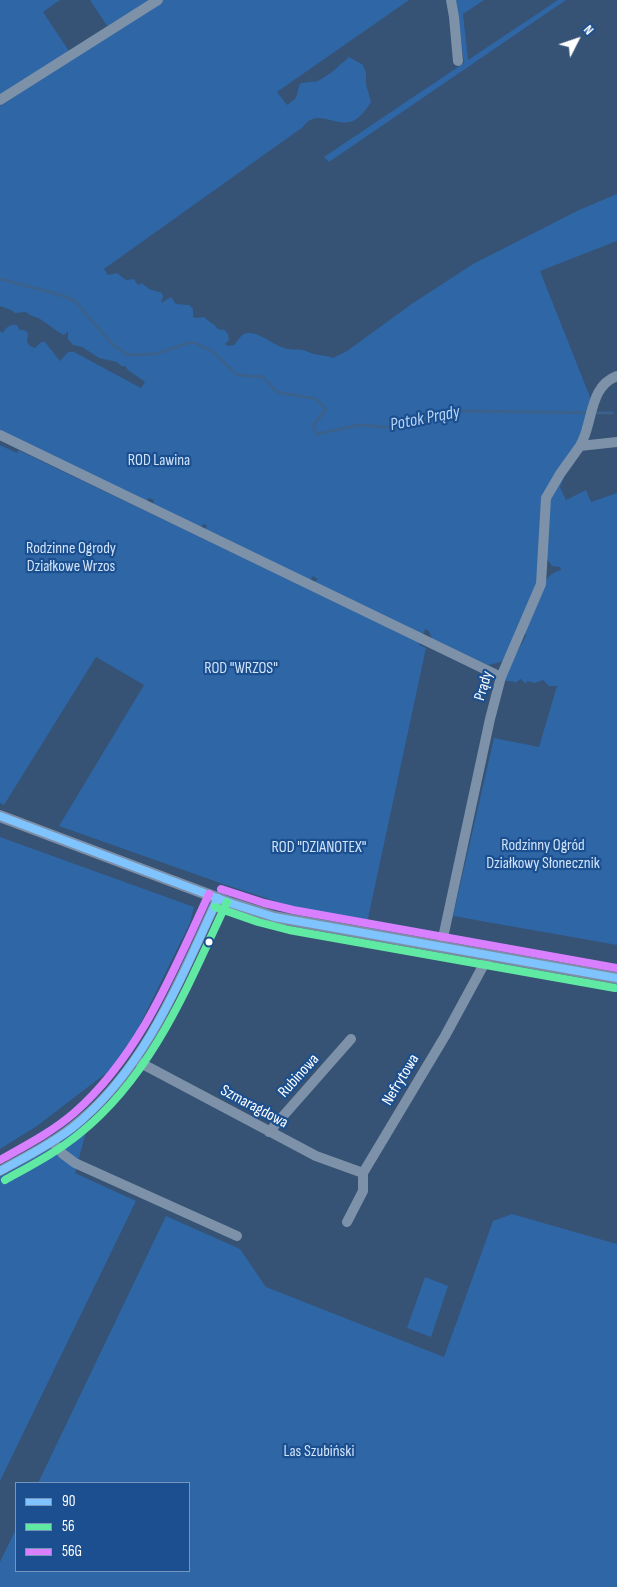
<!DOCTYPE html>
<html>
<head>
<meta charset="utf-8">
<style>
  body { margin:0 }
  #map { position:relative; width:617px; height:1587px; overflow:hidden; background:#365274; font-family:"Sofia Sans Condensed",sans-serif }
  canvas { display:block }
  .legend { position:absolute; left:15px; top:1482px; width:175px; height:90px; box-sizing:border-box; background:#1b4f8f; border:1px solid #7695bc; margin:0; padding:6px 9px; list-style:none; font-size:15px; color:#fff }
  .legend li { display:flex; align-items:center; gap:10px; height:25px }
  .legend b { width:25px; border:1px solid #7695bc }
  .north { position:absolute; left:552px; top:15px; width:50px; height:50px; -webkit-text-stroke:4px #1b4f8f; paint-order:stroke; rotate:49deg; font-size:14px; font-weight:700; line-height:20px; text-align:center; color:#fff }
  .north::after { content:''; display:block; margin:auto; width:18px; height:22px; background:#fff; clip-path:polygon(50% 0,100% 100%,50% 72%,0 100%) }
</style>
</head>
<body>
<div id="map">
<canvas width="617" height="1587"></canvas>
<ul class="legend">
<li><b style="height:6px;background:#80c4ff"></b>90</li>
<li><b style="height:6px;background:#60e9a3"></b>56</li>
<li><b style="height:6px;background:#d880ff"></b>56G</li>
</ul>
<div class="north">N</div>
</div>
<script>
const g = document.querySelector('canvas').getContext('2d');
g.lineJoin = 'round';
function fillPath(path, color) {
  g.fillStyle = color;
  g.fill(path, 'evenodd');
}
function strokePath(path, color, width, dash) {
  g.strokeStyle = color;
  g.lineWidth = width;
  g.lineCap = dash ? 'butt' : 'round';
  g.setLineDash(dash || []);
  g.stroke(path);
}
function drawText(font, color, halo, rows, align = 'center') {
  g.font = font + ' "Sofia Sans Condensed",sans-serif';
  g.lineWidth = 4.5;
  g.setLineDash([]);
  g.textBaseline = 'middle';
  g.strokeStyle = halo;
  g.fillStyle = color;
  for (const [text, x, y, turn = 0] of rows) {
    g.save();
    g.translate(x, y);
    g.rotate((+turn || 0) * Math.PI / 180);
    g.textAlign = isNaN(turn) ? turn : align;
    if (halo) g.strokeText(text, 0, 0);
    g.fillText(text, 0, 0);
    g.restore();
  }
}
fillPath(new Path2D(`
  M0,0H60L43,12L69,51L95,34L96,35L0,97Z
  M90,0H154L107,26Z
  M163,0H409L277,92L287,105L296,98L299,86L301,83L318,81L332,72L349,57L363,65L366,73V84L371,102C367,108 362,116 355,120C336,130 318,106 303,127L104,269L108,275L117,273L126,280L134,279L138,285L142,283L149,289L162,293L163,297L161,303L171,297L176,304L189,305L193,309V317L196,318L204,317C209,322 214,323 218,329L225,330L228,334L229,340L225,344L228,346L234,345C239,340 240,334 248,333C260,332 271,344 284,348C290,350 297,349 303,350C307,351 310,353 314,354C321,356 326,355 333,358L347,351L413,303L473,264L579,210L617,194V241L540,271L592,402L571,467L565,475L560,487L566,500L586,490L591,502L617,493V945L453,916L494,738L539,747L557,686H549L543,680L535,683L527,681L526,684L521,679L515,683L513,681H507L502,678L526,636L525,633L501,662L488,665L432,639L429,631L425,629L424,633L421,634L316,584L315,581L318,579L313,576L310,581L205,530L207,525L203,524L201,528L152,505L154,500L149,498L146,502L0,433V331L3,333C6,327 10,324 17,325L20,330H24L28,333L27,342L30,346L35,348L41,342H45L60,361L68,352H74L141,388L145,382L128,370L125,366H121L117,362L99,358L82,347L73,345L68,339V332L66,331L67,333L63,335C55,330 48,324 40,319C35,316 31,317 26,312L15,313L11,310L0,306V106ZM546,496L547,559L552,566L560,567L561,570C540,576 546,590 536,606L531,595L541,579Z
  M456,0H484L463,14L468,60L558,0H566L329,162L324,157L464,63Z
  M0,445L17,453L18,450L420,642L419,645L426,648L367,923L318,915L223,884L59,826L144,685L96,657L4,805L0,803Z
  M0,837L194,907L190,923L122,1061L37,1126L0,1149Z
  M90,1117L75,1173L136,1201L0,1481V1172Z
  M512,1214L617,1244V1587H0V1562L16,1529V1571H189V1483H38L166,1216L240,1249L266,1287L444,1357L493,1221Z
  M425,1277L448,1286L431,1337L407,1328Z`), '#2f66a5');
strokePath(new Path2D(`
  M0,279L61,295L75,301L113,345L128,355L155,354L192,342L212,351L237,375L263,377L277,392L316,399L326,409L313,426L317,434L359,425L397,428L457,411L612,413`), '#3b618d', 3);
strokePath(new Path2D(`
  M451,0L454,17L458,61
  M0,100L158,0
  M0,435L501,677
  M580,446C583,440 586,434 587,428C593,408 595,384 617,376
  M441,947L490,719L501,677L541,584L546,498L560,474L580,446L617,442
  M135,1060L316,1156L363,1173
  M269,1132L351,1039
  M52,1141L63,1154L75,1163L237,1236
  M0,1171C27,1156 57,1141 81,1120C150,1061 180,978 218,898
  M347,1222L363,1191V1173L445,1036L489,955`), '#7d92a8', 10);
strokePath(new Path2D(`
  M0,816L233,904L274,917L617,978`), '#7d8ea7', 12);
strokePath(new Path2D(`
  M0,816L233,904L274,917L617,978
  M0,1171C24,1158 50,1145 72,1128C145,1070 180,980 218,898`), '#80c4ff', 8);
strokePath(new Path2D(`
  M215,907L258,922L289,930L615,988
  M5,1180C30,1166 57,1152 79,1134C153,1075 188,985 227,902`), '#60e9a3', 8);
strokePath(new Path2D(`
  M221,889L264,903L293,910L617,968
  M0,1160C25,1146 52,1132 74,1113C140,1055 173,972 209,894`), '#d880ff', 8);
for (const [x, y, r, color] of [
  [209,942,4.5,"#fff"]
]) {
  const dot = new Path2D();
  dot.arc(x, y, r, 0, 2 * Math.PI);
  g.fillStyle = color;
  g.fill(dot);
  strokePath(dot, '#1b4f8f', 2);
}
drawText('16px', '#cfe3fa', '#1b4f8f', [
  ["ROD Lawina",159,461],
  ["Rodzinne Ogrody",71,549],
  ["Działkowe Wrzos",71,567],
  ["ROD \"WRZOS\"",241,669],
  ["Rodzinny Ogród",543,846],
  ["Działkowy Słonecznik",543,864],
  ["ROD \"DZIANOTEX\"",319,848],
  ["Las Szubiński",319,1452]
]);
drawText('16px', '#fff', '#1b4f8f', [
  ["Prądy",484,686,-73],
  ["Rubinowa",299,1076,-48],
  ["Nefrytowa",401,1080,-59],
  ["Szmaragdowa",254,1107,28]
]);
drawText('italic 18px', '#b5d3f5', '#1b4f8f', [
  ["Potok Prądy",425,419,-11]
]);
</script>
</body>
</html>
